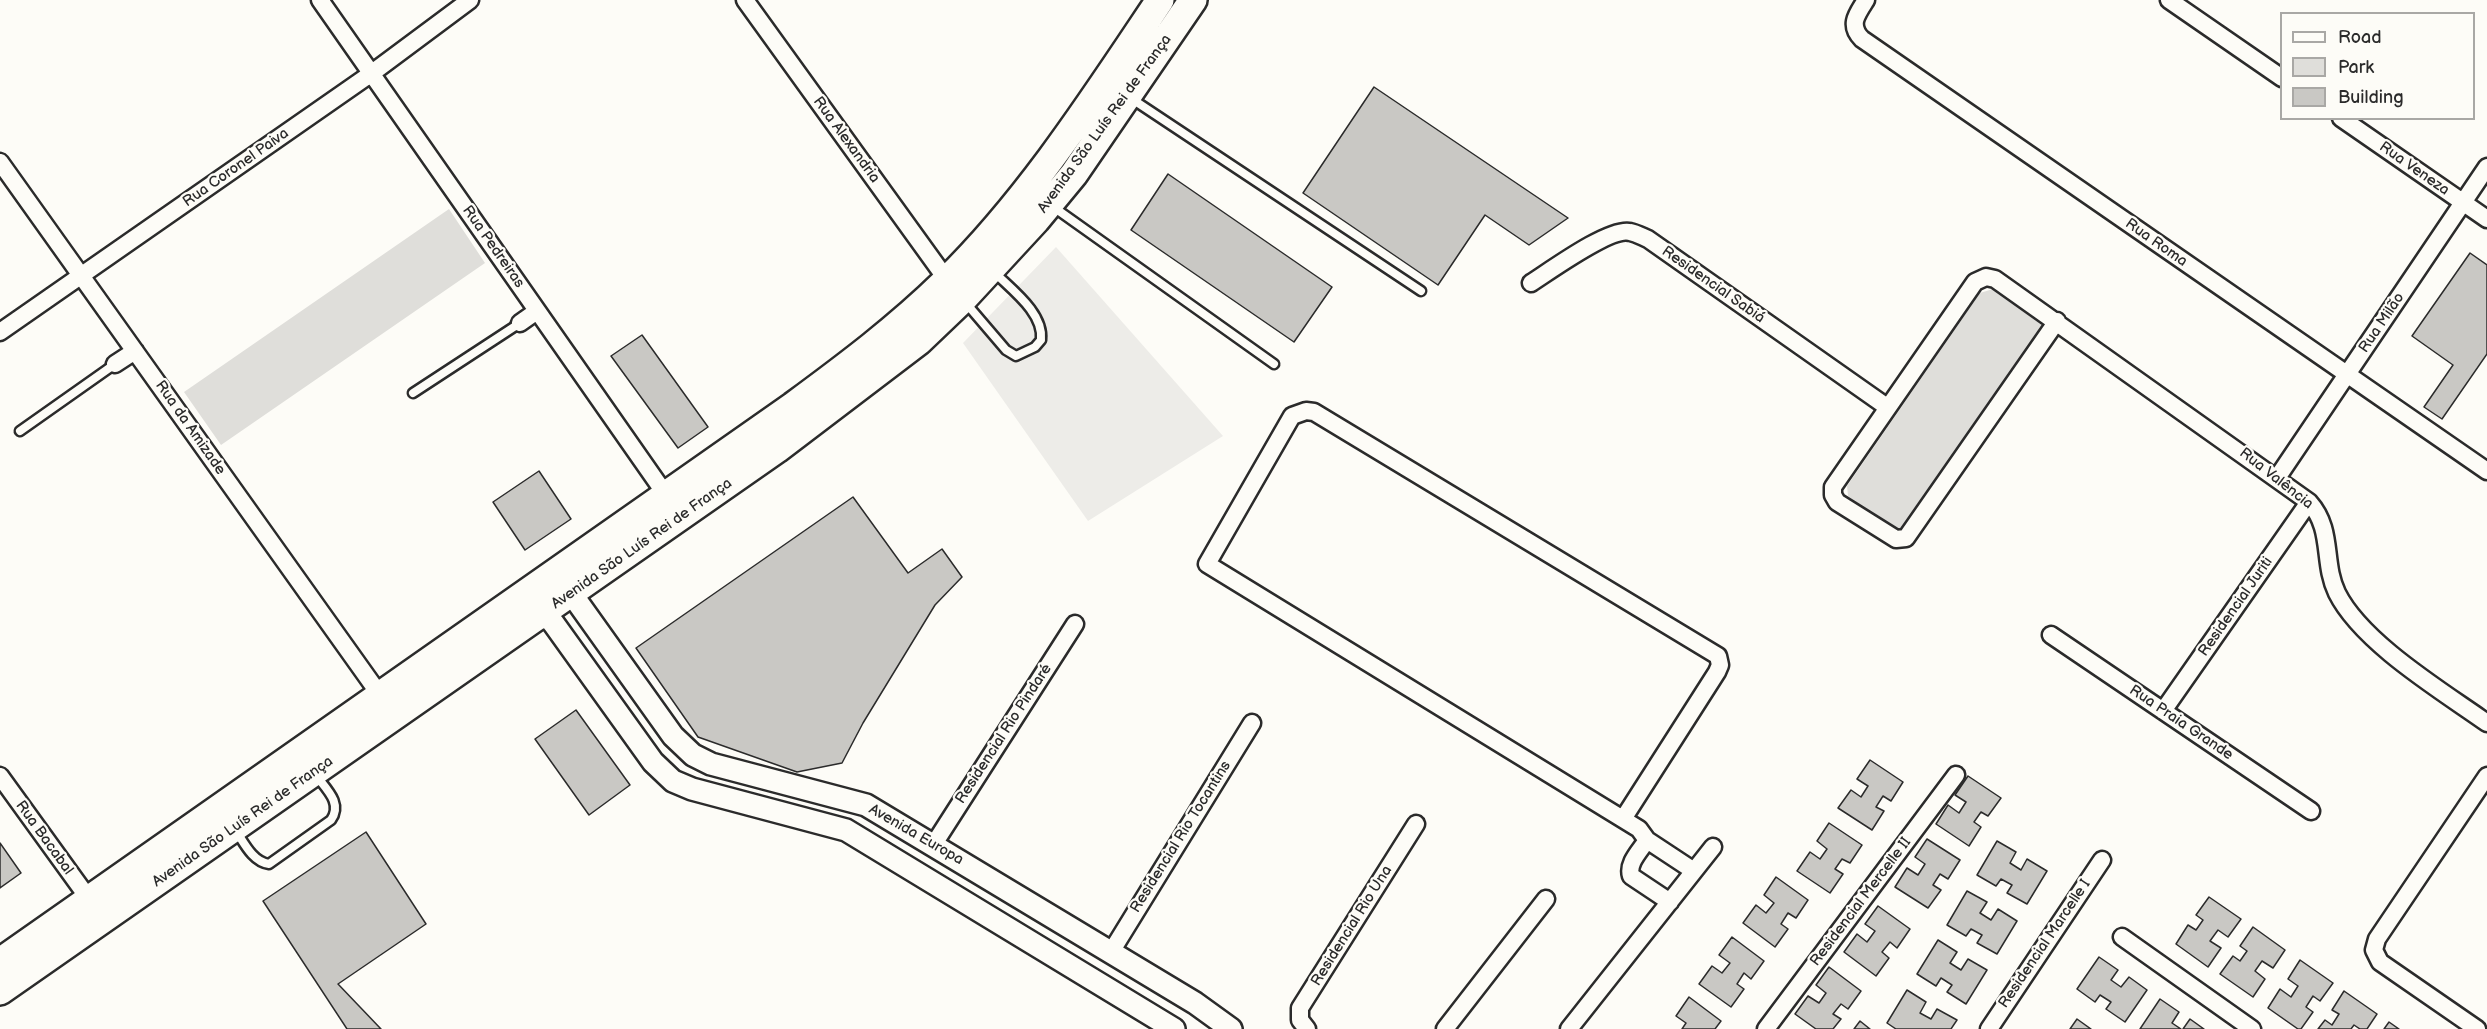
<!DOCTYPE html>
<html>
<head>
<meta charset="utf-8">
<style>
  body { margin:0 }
  #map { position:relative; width:2487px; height:1029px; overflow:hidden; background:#fdfcf7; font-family:"Balsamiq Sans",sans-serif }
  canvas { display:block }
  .legend { position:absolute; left:2280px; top:12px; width:195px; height:108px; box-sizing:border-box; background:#fdfcf7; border:2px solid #a9a8a5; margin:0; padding:8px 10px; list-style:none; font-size:18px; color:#2b2b2b }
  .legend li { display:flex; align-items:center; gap:12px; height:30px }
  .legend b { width:30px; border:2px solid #a9a8a5 }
</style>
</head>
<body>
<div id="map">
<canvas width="2487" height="1029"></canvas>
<ul class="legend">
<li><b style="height:8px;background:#fdfcf7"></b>Road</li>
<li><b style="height:16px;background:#dfdeda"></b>Park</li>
<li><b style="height:16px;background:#c9c8c4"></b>Building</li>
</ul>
</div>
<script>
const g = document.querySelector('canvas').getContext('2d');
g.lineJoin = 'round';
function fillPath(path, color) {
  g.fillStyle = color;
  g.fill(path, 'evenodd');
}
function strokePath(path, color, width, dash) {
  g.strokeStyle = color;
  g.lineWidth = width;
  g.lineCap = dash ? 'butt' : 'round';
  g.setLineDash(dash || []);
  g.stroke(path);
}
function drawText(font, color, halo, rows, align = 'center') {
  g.font = font + ' "Balsamiq Sans",sans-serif';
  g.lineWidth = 4.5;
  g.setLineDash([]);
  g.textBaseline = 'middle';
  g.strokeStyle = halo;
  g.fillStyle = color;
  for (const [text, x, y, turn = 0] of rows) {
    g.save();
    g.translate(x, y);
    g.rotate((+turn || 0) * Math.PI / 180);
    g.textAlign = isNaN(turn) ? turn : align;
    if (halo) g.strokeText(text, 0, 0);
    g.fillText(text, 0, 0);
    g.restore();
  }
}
fillPath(new Path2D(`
  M1056,247L1223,436L1088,521L963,343Z`), '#edece8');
fillPath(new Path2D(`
  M449,209L485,263L221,445L184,392Z
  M1993,289L2042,325V330L1906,527L1895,530L1848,496L1847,486L1980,293Z`), '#dfdeda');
const building = new Path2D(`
  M1374,87L1568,218L1529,245L1485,215L1438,285L1303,193Z
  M1168,174L1332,287L1294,342L1131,230Z
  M2470,253L2487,265V354L2442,419L2424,407L2453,365L2412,336Z
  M642,335L708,427L678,448L611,356Z
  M539,471L571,519L525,550L493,502Z
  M853,497L908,573L942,549L962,577L935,605L863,723L842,763L797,772L698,737L636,648Z
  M576,710L630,785L589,815L535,739Z
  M1870,760L1903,782L1891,801L1883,796L1876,807L1884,811L1872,830L1838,808L1851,790L1861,797L1868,786L1857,779Z
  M1968,776L2001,798L1988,816L1981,812L1974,822L1981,827L1969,846L1936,824L1948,805L1959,813L1966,802L1955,795Z
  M1829,823L1862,845L1850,863L1842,859L1835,869L1843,874L1830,893L1797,871L1810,852L1820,859L1827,849L1817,841Z
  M366,832L426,924L338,984L381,1029H347L263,901Z
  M1927,839L1960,860L1948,879L1940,874L1933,885L1941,890L1928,908L1895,887L1907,868L1918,875L1925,864L1915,857Z
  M1997,841L2016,852L2010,863L2021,870L2027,859L2047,871L2027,904L2007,893L2012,885L2001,879L1996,886L1977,875Z
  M0,843L21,873L0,888Z
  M1776,877L1808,900L1796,918L1788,913L1781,924L1788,929L1775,947L1743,923L1756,905L1766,913L1774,903L1764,895Z
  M1967,891L1987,902L1980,913L1991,920L1998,909L2017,921L1997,954L1977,943L1982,935L1971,929L1966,936L1947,925Z
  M2209,897L2241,919L2228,937L2218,930L2210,941L2221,948L2208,967L2176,944L2188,925L2196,930L2203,920L2196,915Z
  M1878,906L1910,929L1897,948L1890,942L1882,952L1889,958L1876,976L1844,952L1857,934L1867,942L1875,931L1865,924Z
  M2253,927L2285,950L2273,968L2262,961L2255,971L2265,979L2253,997L2220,974L2233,956L2240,961L2247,951L2240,946Z
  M1732,937L1764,961L1751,979L1744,973L1737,984L1744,989L1731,1007L1699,984L1712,966L1722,973L1730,963L1719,955Z
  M1938,940L1957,952L1950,963L1961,970L1968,959L1987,970L1966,1004L1947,992L1952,985L1941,978L1936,986L1917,974Z
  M2099,957L2118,970L2111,980L2121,987L2129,977L2147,990L2125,1022L2106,1009L2111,1002L2100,995L2095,1002L2077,989Z
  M2300,960L2333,983L2320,1001L2313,996L2306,1007L2313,1012L2301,1029H2298L2268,1008L2280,989L2291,997L2298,986L2288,979Z
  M1829,967L1861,991L1848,1009L1841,1004L1833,1014L1841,1019L1833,1029H1816L1795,1014L1808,996L1819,1003L1826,993L1816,985Z
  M1907,990L1926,1002L1920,1013L1931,1019L1937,1009L1957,1020L1951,1029H1896L1887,1023Z
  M2344,991L2377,1014L2367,1029H2360L2354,1025L2351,1029H2318L2325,1020L2332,1025L2339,1014L2332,1010Z
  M1689,997L1721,1021L1715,1029H1682L1686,1023L1676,1016Z
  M2160,999L2179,1012L2172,1023L2181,1029H2140Z
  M2077,1019L2091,1029H2070Z
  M2190,1019L2204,1029H2183Z
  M1860,1021L1870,1029H1854Z
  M2389,1022L2399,1029H2384Z`);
fillPath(building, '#c9c8c4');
strokePath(building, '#2b2b2b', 1.5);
const service = new Path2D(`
  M1129,97L1421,291
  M1052,206L1274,364
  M965,302L1006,350L1016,356L1035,347L1041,340C1044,313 1012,290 994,272
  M413,393L520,323
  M20,431L115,364
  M236,831C244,843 253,862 269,864L331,820C343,803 326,789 315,774`);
const minor = new Path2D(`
  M320,0L666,495
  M745,0L947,280
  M1866,0C1857,14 1848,25 1862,39L2487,471
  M2169,0L2282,78
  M2341,118L2487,219
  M0,162L380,695
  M1531,283C1550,271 1610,227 1630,232C1636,233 1643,237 1648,239L1887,407
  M2057,321L1906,538L1896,539L1837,502L1833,495V487L1975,282L1986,277L1995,279L2309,502C2334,530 2322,562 2337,593C2362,643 2442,691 2487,723
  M520,323L537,311
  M0,332L372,73L470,0
  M115,364L135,351
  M2277,478L2487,167
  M2051,635L2311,811
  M2163,711L2309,502
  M0,776L89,899
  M1623,819L1717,672L1720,665L1718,656L1314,412L1306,411L1292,416L1207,564L1639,829L1647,840C1640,851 1627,863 1631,876L1670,902
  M1647,840L1694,871
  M934,844L1075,624
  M2122,937L2252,1029
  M1111,952L1252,723
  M1307,1029L1300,1020V1008L1416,824
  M1445,1029L1546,899
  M1569,1029L1713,847
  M1766,1029L1956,775
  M1989,1029L2102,860
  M2477,1029L2380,962L2374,950L2377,939L2487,776`);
const tertiary = new Path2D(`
  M558,585L571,593L673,736L693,755L711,764L866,805L1195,1003L1231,1029
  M538,616L550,619L554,624L653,762L673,781L692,789L846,830L1174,1029`);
const primary = new Path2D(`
  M0,962L793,406C846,367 898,328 945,282C1029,200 1095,97 1160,0
  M0,991L777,449L919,341L963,299L1036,220L1074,174L1193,0`);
strokePath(service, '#2b2b2b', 13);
strokePath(minor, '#2b2b2b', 21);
strokePath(tertiary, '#2b2b2b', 26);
strokePath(primary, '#2b2b2b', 32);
strokePath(service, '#fdfcf7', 8);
strokePath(minor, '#fdfcf7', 16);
strokePath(tertiary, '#fdfcf7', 21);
strokePath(primary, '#fdfcf7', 27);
drawText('15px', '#2b2b2b', '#fdfcf7', [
  ["Avenida São Luís Rei de França",1105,124,-54],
  ["Rua Alexandria",846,140,54],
  ["Rua Coronel Paiva",236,168,-35],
  ["Rua Veneza",2414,169,35],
  ["Rua Roma",2156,243,35],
  ["Rua Pedreiras",493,247,55],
  ["Residencial Sabiá",1713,285,35],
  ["Rua Milão",2382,323,-56],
  ["Rua da Amizade",190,428,55],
  ["Rua Valência",2276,479,38],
  ["Avenida São Luís Rei de França",642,544,-35],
  ["Residencial Juriti",2236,607,-55],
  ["Rua Praia Grande",2181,723,34],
  ["Residencial Rio Pindaré",1004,734,-57],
  ["Avenida São Luís Rei de França",243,822,-35],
  ["Avenida Europa",916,835,30],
  ["Residencial Rio Tocantins",1181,837,-58],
  ["Rua Bacabal",44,838,54],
  ["Residencial Mercelle II",1861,902,-53],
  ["Residencial Rio Una",1352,926,-58],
  ["Residencial Marcelle I",2045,944,-56]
]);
</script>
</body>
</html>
